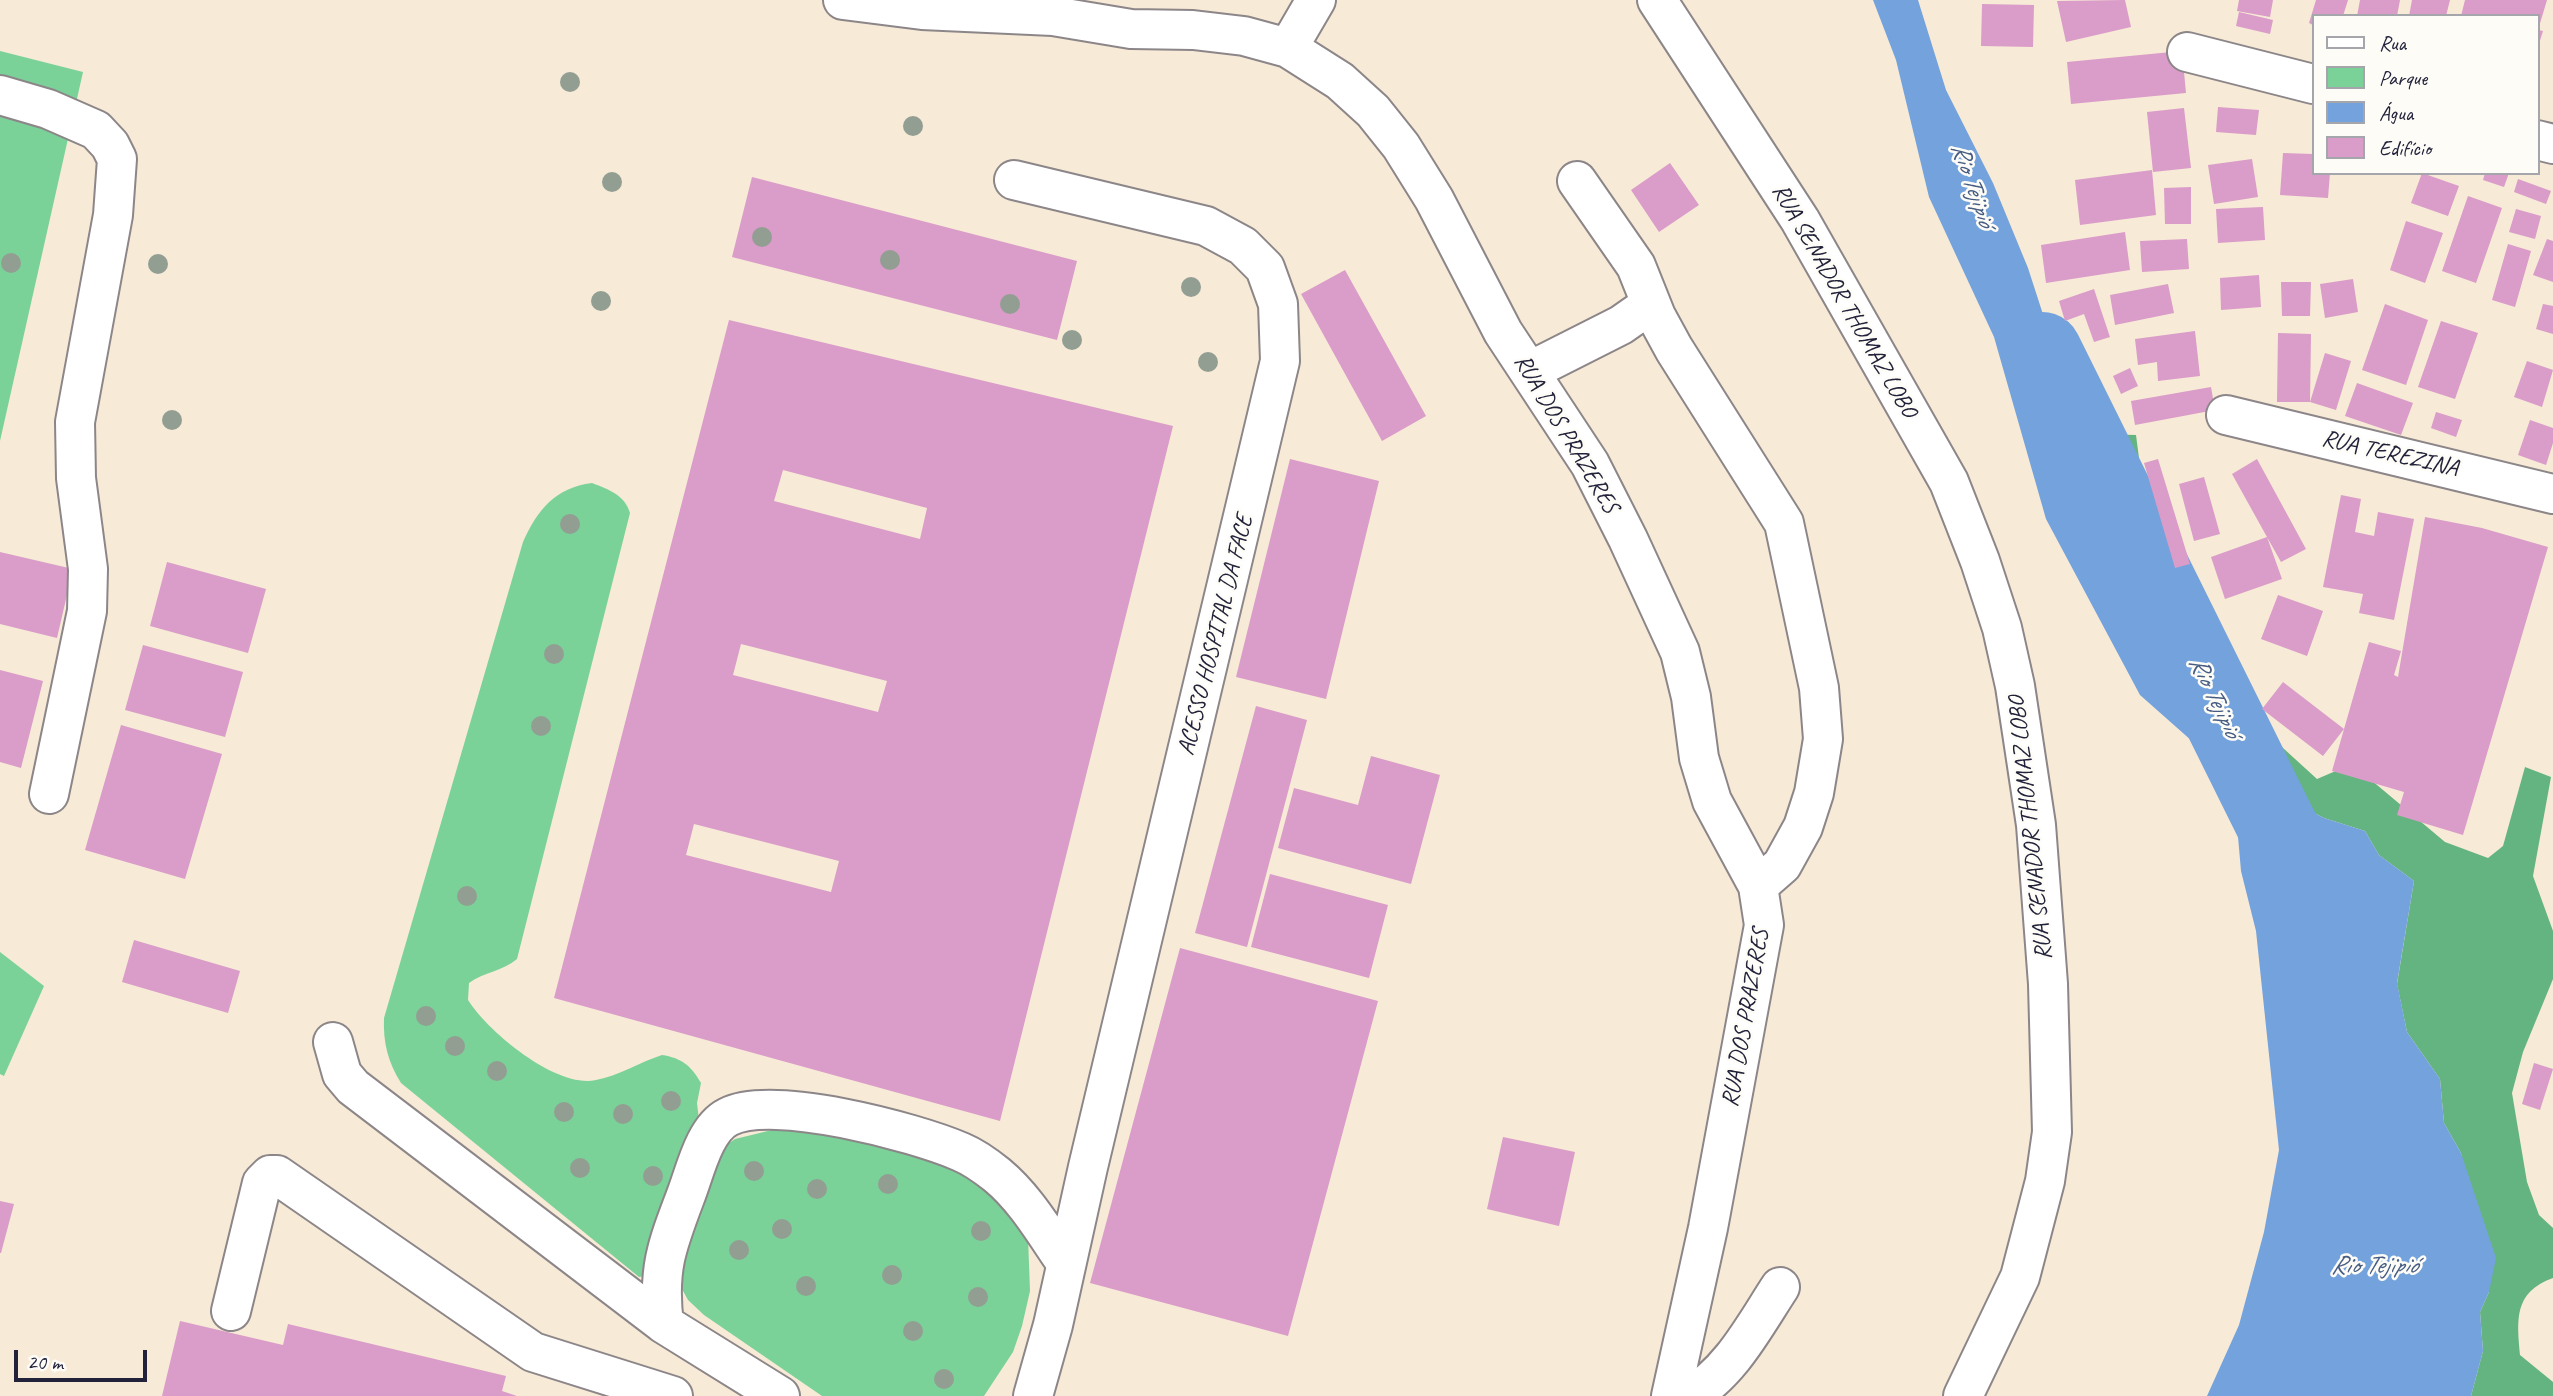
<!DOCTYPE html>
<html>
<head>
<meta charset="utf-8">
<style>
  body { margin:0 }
  #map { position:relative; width:2553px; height:1396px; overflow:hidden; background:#f7ead7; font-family:Caveat,sans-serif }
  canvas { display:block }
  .legend { position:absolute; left:2312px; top:14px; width:228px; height:161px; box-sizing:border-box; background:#fdfcf7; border:2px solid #a5a5ac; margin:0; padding:9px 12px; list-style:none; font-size:21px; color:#22223b }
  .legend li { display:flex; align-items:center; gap:14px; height:35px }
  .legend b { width:35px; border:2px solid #a5a5ac }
  .scale { position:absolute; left:14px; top:1350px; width:133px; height:32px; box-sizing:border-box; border:4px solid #22223b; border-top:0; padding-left:9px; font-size:21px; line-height:24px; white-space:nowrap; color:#22223b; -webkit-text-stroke:5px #fdfcf7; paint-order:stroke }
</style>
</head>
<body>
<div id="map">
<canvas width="2553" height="1396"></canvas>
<ul class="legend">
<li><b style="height:9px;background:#fff"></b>Rua</li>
<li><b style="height:19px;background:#7ad298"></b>Parque</li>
<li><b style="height:19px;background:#73a2dc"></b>Água</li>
<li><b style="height:19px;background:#da9cc8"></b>Edifício</li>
</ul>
<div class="scale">20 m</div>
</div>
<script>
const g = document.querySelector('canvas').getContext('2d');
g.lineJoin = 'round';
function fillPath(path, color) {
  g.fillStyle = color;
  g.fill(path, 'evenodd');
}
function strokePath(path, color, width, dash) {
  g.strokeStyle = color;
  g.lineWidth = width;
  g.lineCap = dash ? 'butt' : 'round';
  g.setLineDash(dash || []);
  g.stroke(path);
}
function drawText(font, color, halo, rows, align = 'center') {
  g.font = font + ' Caveat,sans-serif';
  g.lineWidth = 5;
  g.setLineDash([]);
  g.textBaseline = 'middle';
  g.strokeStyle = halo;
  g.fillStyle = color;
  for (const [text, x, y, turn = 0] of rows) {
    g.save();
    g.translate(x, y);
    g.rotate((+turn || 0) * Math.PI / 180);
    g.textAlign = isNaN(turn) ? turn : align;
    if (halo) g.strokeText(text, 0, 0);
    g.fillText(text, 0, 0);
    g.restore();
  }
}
fillPath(new Path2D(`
  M0,51L83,72L0,441Z
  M592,483C608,489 625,495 630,513L517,959C503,971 484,972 469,983L468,1000C488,1032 557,1089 596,1080C618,1076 640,1062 662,1055C681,1058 691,1065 701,1083L697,1103L699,1120L647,1276L639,1277L401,1083C388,1062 383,1043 384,1018L523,542C538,509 555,488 592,483Z
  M0,952L44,986L4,1076L0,1074Z
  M807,1129L850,1137L978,1173L1028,1237L1030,1291L1022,1326L1013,1352L984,1396H822L704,1315L688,1300L676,1278L715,1153L735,1139L772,1130Z`), '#7ad298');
fillPath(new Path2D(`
  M2096,434L2136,435L2148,528L2184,612L2197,657L2249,717L2317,779L2352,764L2445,842L2488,858L2503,846L2525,767L2551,777L2533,876L2553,931V979L2523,1052L2512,1093L2527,1182L2539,1215L2553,1228V1278C2513,1292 2517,1321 2520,1355L2553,1382V1396H2471L2483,1351L2480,1312L2489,1292L2461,1153L2444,1123L2440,1079L2407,1032L2397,984L2414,881L2379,855L2365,831L2324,818L2285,798L2257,777L2201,727L2078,497Z`), '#63b480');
fillPath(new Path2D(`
  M1873,0H1918L1946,90L1993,183L2028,268L2050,336L2070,368L2096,434L2078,497L2201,727L2257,777L2285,798L2324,818L2365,831L2379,855L2414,881L2397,983L2407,1032L2440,1079L2444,1123L2461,1153L2496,1258L2489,1292L2480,1312L2483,1351L2471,1396H2207L2239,1325L2264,1232L2279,1150L2256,931L2241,871L2235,802L2226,776L2201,749L2140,695L2046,519L1994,337L1929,197L1896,60Z`), '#73a2dc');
strokePath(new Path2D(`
  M2042,352L2278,828L2303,869`), '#73a2dc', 80);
fillPath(new Path2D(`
  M2125,0L2131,27L2066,42L2057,1Z
  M2239,0H2273L2270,17L2237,11Z
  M2316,0H2348L2343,16H2313V25L2309,23Z
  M2360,0H2400L2397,16H2357Z
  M2412,0H2450L2446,16H2409Z
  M2465,0H2547L2538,30L2543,31L2538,47L2537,16H2461Z
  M1982,4L2034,5L2033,47L1981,46Z
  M2239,12L2273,20L2270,34L2236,26Z
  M2182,51L2186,93L2071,104L2067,62Z
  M2218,107L2259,110L2256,135L2216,132Z
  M2184,108L2191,168L2153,172L2147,112Z
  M2283,153L2313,154V173H2330L2328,198L2280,195Z
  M2252,159L2258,197L2214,204L2208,165Z
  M1670,163L1699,205L1659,232L1631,190Z
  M2152,170L2156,215L2080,225L2075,180Z
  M2422,173L2459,186L2448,216L2411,203Z
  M2485,173H2509L2504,187L2483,180Z
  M752,177L1077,261L1057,340L732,257Z
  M2518,179L2551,191L2546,204L2514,192Z
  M2191,187V224H2165L2164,188Z
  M2468,196L2502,208L2476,283L2442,271Z
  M2263,207L2265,240L2218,243L2216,209Z
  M2516,209L2541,216L2535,239L2509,232Z
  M2406,221L2443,233L2425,283L2390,270Z
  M2125,232L2130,270L2046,283L2041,245Z
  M2187,239L2189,269L2142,272L2140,241Z
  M2547,239L2553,241V282L2533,275Z
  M2508,244L2531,251L2515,307L2492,300Z
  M1345,270L1426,416L1382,441L1301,294Z
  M2259,275L2261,307L2221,310L2220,278Z
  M2353,279L2358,312L2325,318L2320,284Z
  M2281,282H2311L2310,316H2282Z
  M2168,284L2174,313L2115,325L2110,295Z
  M2094,289L2110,337L2094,342L2084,314L2065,321L2059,301Z
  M2385,304L2428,320L2406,385L2362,370Z
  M2543,304L2553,306V334L2536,329Z
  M729,320L1173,426L1000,1121L554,998ZM783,470L927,508L920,539L774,501ZM741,644L887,681L878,712L733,675ZM694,824L839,861L831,892L686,855Z
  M2441,321L2478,333L2455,399L2418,387Z
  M2195,331L2200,376L2158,381L2157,362L2138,365L2135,339Z
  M2278,333L2311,334L2310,402L2325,353L2351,361L2336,410L2310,402H2277Z
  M2527,361L2553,370L2542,407L2514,397Z
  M2130,368L2138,386L2121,394L2113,376Z
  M2357,383L2413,403L2401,435L2345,416Z
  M2211,387L2215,410L2135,425L2131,401Z
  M2436,412L2462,420L2456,437L2431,428Z
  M2530,420L2553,428V443L2546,465L2518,455Z
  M1290,459L1379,481L1326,699L1236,677Z
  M2158,459L2190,564L2175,568L2144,463Z
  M2257,459L2306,549L2281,562L2267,537L2282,579L2225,599L2211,557L2267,537L2232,474Z
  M2204,477L2220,534L2194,541L2179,484Z
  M2341,495L2361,499L2355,532L2374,536L2378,512L2414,519L2394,620L2359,613L2363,594L2323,587Z
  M2425,517L2482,528L2548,547L2463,835L2397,815L2404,792L2332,771L2369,642L2401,651L2394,675L2398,677Z
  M0,552L73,569L57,638L0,624Z
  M167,562L266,589L248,653L150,626Z
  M2278,595L2323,611L2307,656L2261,639Z
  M143,645L243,672L225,737L125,710Z
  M0,670L43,681L21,768L0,762Z
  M2283,682L2344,729L2323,756L2262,709Z
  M1256,706L1307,720L1247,947L1195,933Z
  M121,725L222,754L185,879L85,850Z
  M1371,756L1440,775L1411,884L1278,848L1294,788L1358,805Z
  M1270,874L1388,905L1369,978L1251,947Z
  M134,940L240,971L228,1013L122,982Z
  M1180,948L1378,1001L1288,1336L1090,1283Z
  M2534,1063L2553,1069L2540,1110L2522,1104Z
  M1503,1137L1575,1152L1559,1226L1487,1209Z
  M0,1201L14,1204L1,1253H0Z
  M180,1321L283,1345L288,1324L506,1376L502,1391L517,1396H162Z`), '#da9cc8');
const minor = new Path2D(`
  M843,0L922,10L1053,16L1131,29L1193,30L1244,36L1288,48L1340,81L1373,111L1401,146L1434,199L1503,332L1590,464L1628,539L1680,652L1691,697L1699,758L1712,801L1758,886L1764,925L1708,1228L1671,1396
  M1657,0L1800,220L1949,482L1980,561L2002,628L2015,686L2036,825L2048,984L2052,1132L2045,1181L2020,1277L1963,1396
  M1288,48L1316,0
  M2187,52L2313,84
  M0,95L48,109L96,130L110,145L117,159L113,215L75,422L76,478L88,569L87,611L49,794
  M2537,140L2553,144
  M1014,180L1206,226L1243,246L1265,268L1278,304L1280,361L1088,1167L1053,1325L1033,1396
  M1577,181L1636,266L1656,316L1674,349L1784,523L1819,688L1823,739L1814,793L1803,827L1782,865L1758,886
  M1530,371L1621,325L1651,304
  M2226,415L2553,494
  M333,1042L342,1074L353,1087L664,1324
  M231,1311L262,1183L270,1175H277L533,1352L673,1396
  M780,1396L664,1324C657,1270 667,1245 686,1195C695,1172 704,1129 728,1117C772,1094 915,1132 961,1152C973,1157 987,1167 997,1175C1026,1199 1045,1233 1066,1263
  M1689,1396C1730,1374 1755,1325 1780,1287`);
strokePath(minor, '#8c8689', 42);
strokePath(minor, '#fff', 38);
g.fillStyle = '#939e93';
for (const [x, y] of [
  [570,82],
  [913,126],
  [612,182],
  [762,237],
  [890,260],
  [11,263],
  [158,264],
  [1191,287],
  [601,301],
  [1010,304],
  [1072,340],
  [1208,362],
  [172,420],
  [570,524],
  [554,654],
  [541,726],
  [467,896],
  [426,1016],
  [455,1046],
  [497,1071],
  [671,1101],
  [564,1112],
  [623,1114],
  [580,1168],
  [754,1171],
  [653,1176],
  [888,1184],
  [817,1189],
  [782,1229],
  [981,1231],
  [739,1250],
  [892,1275],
  [806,1286],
  [978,1297],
  [913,1331],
  [944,1379]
]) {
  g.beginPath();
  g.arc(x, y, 10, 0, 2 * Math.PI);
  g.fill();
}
drawText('24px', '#22223b', '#fdfcf7', [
  ["RUA SENADOR THOMAZ LOBO",1844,301,60],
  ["RUA DOS PRAZERES",1566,434,59],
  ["RUA TEREZINA",2390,454,13],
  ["ACESSO HOSPITAL DA FACE",1216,635,-76],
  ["RUA SENADOR THOMAZ LOBO",2031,828,-96],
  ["RUA DOS PRAZERES",1746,1018,-80]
]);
drawText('italic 26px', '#465c83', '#fdfcf7', [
  ["Rio Tejipió",1972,185,71],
  ["Rio Tejipió",2214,697,64],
  ["Rio Tejipió",2374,1266]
]);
</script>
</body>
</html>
